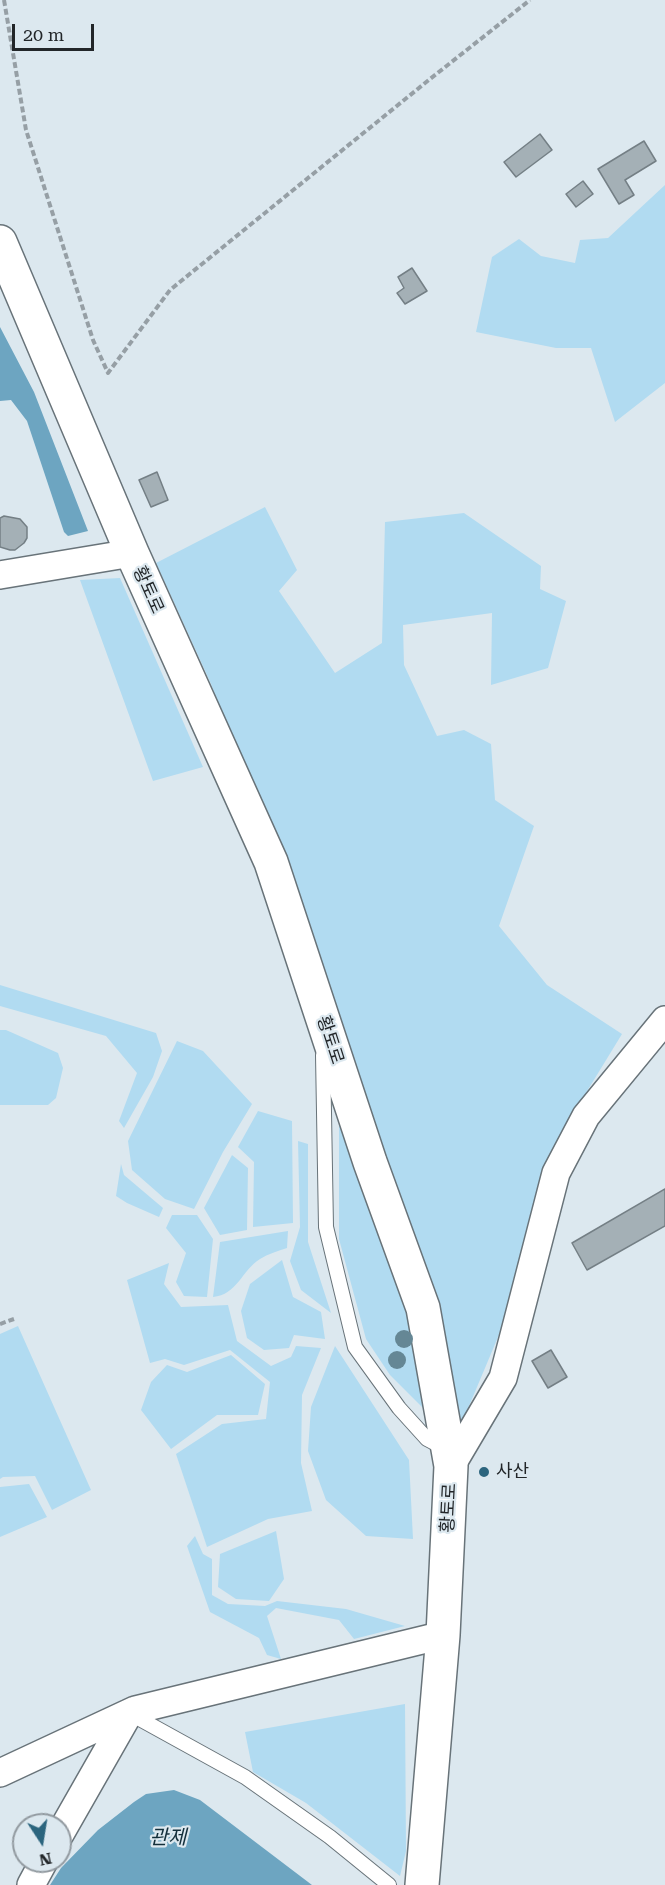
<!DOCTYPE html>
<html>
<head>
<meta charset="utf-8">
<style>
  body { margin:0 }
  #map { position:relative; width:665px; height:1885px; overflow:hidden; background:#dce8ef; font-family:"Roboto Serif",serif }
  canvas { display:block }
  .north { position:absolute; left:12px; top:1813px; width:60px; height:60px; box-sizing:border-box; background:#dce8ef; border:2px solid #929aa0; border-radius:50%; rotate:168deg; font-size:16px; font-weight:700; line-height:24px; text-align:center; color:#222629 }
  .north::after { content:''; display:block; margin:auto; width:21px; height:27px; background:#2c657e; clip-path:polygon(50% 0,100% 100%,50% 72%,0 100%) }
  .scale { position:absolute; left:12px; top:24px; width:82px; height:27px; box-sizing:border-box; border:3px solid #222629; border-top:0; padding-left:8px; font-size:18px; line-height:21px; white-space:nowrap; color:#222629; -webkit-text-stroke:4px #dce8ef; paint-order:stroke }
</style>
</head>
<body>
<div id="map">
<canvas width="665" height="1885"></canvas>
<div class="north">N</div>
<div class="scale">20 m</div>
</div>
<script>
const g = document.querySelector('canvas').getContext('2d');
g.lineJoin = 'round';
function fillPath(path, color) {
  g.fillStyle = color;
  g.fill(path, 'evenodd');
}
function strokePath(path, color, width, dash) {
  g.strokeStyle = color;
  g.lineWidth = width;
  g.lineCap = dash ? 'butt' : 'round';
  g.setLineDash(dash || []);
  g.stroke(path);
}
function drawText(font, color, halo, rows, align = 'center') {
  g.font = font + ' "Roboto Serif","Noto Sans KR",serif';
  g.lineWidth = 4.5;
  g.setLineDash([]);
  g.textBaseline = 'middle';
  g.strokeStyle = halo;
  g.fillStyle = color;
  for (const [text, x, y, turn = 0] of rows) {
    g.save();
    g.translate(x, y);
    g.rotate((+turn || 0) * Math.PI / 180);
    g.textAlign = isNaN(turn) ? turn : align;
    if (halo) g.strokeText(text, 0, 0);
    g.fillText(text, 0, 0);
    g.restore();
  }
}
fillPath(new Path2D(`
  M665,185V383L615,422L591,348H556L476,332L492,257L519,239L541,256L575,263L580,240L608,238Z
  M265,507L297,570L279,591L335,673L382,643L385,522L464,513L541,566L540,589L566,601L548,668L491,685L492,613L403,625L404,665L437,736L464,730L491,744L495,800L534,826L499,926L547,985L622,1034L559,1137L506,1318L456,1437L346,1045L211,684L156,563Z
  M120,578L203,767L153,781L80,580Z
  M0,985L156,1033L162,1051L153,1077L124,1128L119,1121L137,1073L106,1036L0,1006Z
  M0,1030H6L58,1053L63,1068L56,1098L48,1105H0Z
  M177,1041L203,1051L252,1104L223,1152L194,1209L165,1199L132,1170L128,1141Z
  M258,1111L292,1121L293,1223L253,1227L254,1162L238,1147Z
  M339,1121L403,1300L432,1417L390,1375L366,1339L339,1239Z
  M298,1141L308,1144V1242L331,1313L301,1290L290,1261L300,1227Z
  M232,1155L248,1168L247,1230L220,1235L204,1208Z
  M121,1164L124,1175L163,1208L159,1217L127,1203L116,1196Z
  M172,1215H197L213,1239L207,1297L184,1296L176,1282L186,1253L166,1228Z
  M288,1231L287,1248C278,1251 268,1254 260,1259C242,1270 237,1295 213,1297L220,1242Z
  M282,1260L293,1297L321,1312L325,1339L294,1335L289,1348L264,1350L247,1338L241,1311L250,1284Z
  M169,1263L164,1284L181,1307L228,1305L237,1341L271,1366L291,1357L296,1346L321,1348L302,1395L301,1463L312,1511L268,1519L207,1547L176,1454L222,1424L266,1419L270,1382L230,1350L184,1365L165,1359L150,1363L127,1280Z
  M18,1326L91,1490L52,1510L35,1476L3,1477L0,1479V1334Z
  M335,1346L409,1460L413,1539L366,1536L326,1500L308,1451L311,1407Z
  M231,1355L265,1384L258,1415H217L171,1449L141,1410L151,1382L167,1365L187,1372Z
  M29,1484L47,1517L0,1537V1487Z
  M276,1531L284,1579L269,1601L236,1599L218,1587L220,1554Z
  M195,1536L203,1554L212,1559V1595L228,1604L265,1606L277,1601L346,1609L405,1626L354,1639L339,1620L276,1608L267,1616L281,1659L267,1655L259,1638L210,1612L187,1546Z
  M405,1704L406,1851L400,1876L306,1803L253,1772L245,1732Z`), '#b1dbf1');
fillPath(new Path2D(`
  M0,327L34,392L88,531L68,536L64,532L27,421L11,400L0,401Z
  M174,1790L200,1800L312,1885H50L61,1868L98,1830L134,1802L146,1794Z`), '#6da5c1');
const building = new Path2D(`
  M540,134L552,150L516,177L504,162Z
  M644,141L656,161L625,180L634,195L619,204L598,169Z
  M583,181L593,194L576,207L566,194Z
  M412,268L427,291L405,304L397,293L404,288L398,277Z
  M157,472L168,500L151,507L139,480Z
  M4,516L20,519L27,527V538L24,543L15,550H10L0,547V518Z
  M665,1189V1226L587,1270L572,1243Z
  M551,1350L567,1377L548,1388L532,1361Z`);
fillPath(building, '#a4b0b6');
strokePath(building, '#747f85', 1.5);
const lane = new Path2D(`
  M323,1055L326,1227L355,1347L399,1408L427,1439L446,1449
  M129,1713L245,1777L330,1837L389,1885`);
const street = new Path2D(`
  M0,575L132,553
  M451,1466L503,1378L556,1173L586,1116L665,1020
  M0,1773L135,1710L443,1635
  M60,1834L129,1713
  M31,1885L44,1861`);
const secondary = new Path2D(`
  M0,242L132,553L271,862L370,1162L423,1308L451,1466L443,1635L422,1885`);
strokePath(lane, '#687379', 16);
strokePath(street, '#687379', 30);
strokePath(secondary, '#687379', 36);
strokePath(new Path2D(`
  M4,0L26,130L93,340L108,373L170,290L430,79L530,0
  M0,1324L14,1319`), '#969fa5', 4, [6, 3]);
strokePath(lane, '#fff', 14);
strokePath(street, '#fff', 27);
strokePath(secondary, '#fff', 33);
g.fillStyle = '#658795';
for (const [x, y] of [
  [404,1339],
  [397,1360]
]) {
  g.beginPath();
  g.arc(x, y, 9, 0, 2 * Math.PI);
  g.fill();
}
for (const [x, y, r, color] of [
  [484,1472,6,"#2c657e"]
]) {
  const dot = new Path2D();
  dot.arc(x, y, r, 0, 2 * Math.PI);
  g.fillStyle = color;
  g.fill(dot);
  strokePath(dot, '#dce8ef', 2);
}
drawText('18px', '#222629', '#dce8ef', [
  ["황토로",148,590,66],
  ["황토로",330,1040,72],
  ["황토로",449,1508,-87]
]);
drawText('18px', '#222629', '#dce8ef', [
  ["사산",496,1472]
], 'left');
drawText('italic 20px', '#132f3b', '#dce8ef', [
  ["관제",168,1838]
]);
</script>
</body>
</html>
